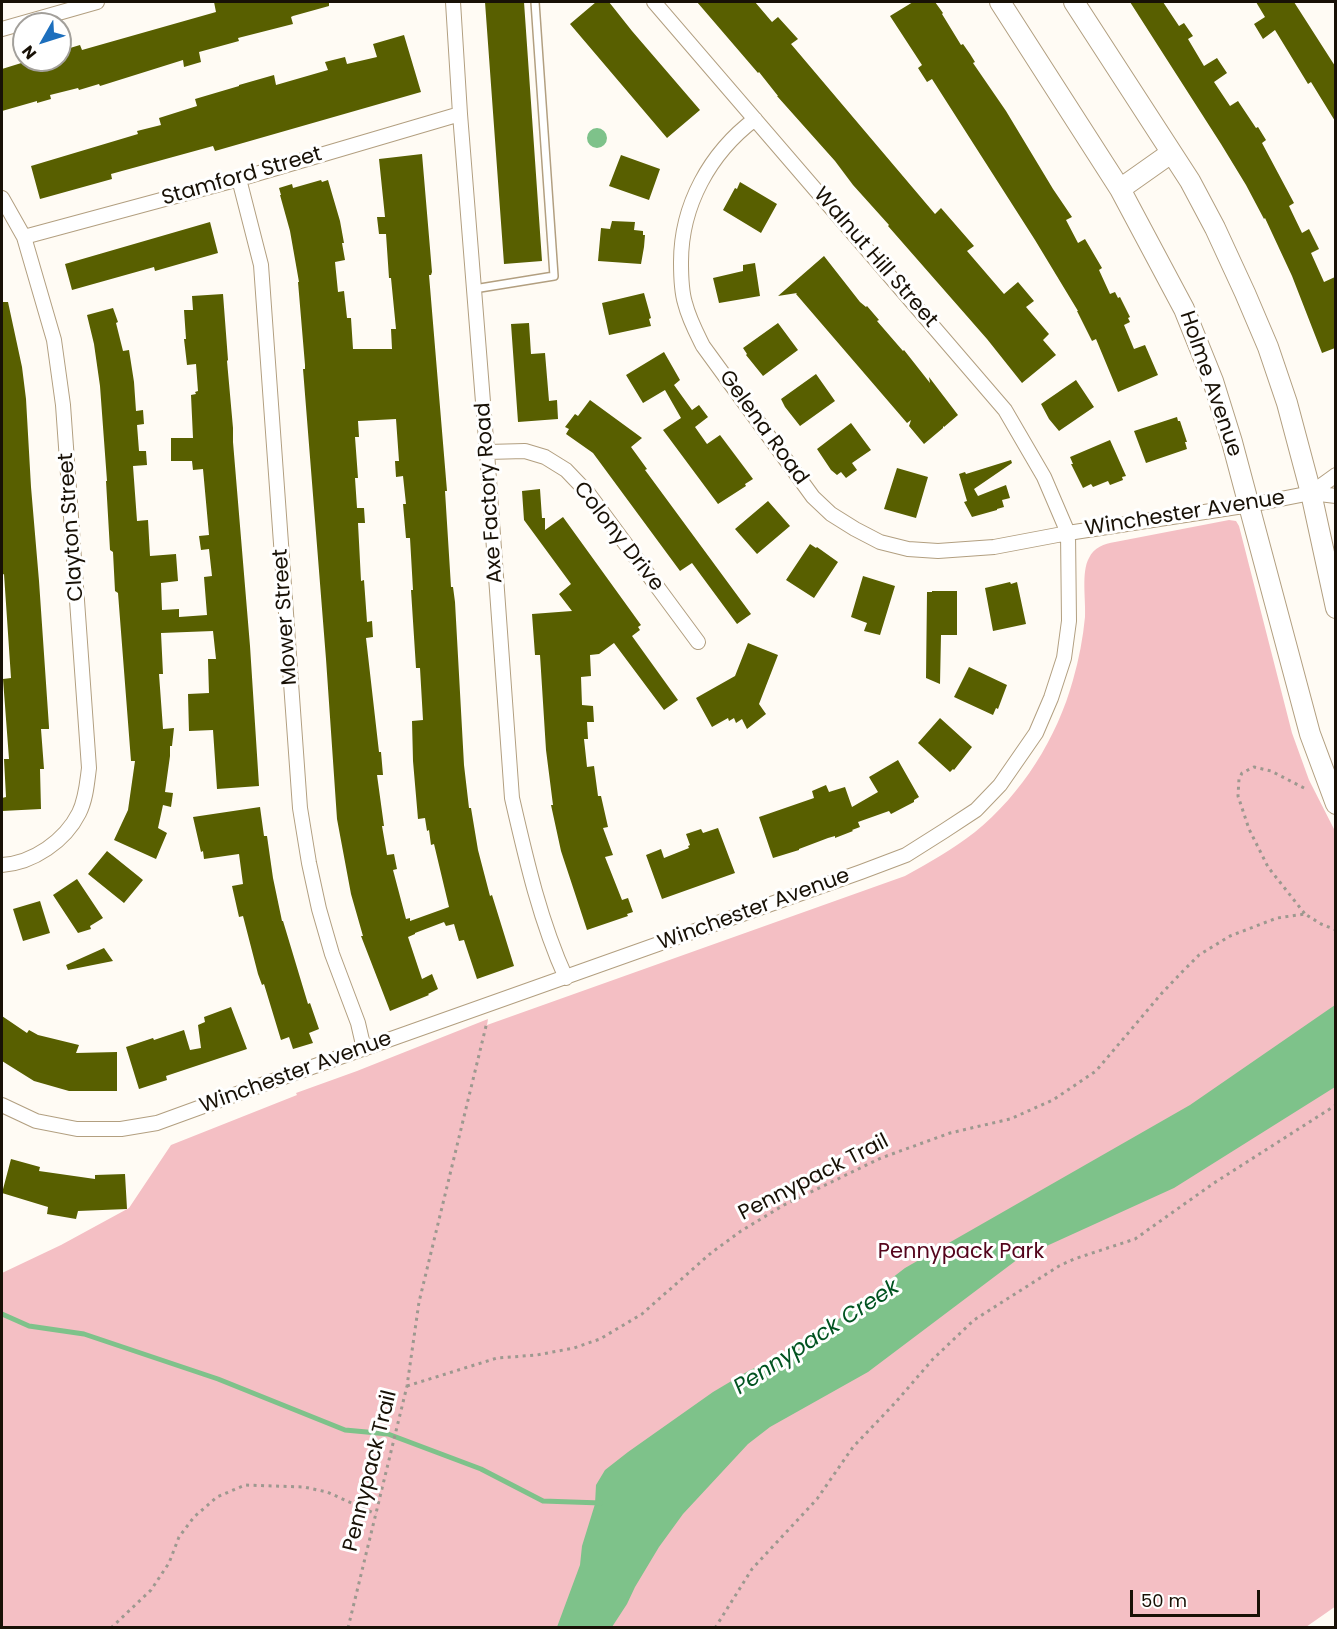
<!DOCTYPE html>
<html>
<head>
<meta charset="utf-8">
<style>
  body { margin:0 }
  #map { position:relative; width:1337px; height:1629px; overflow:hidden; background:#fffbf4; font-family:Poppins,sans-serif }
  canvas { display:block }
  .frame { position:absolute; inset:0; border:3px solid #181106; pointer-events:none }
  .north { position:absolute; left:12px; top:12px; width:60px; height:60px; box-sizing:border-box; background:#fff; border:2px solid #a3a09b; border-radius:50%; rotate:231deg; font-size:16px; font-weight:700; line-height:24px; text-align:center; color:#181106 }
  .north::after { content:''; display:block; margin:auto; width:21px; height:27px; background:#1d6fbd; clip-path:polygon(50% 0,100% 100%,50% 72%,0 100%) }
  .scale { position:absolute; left:1130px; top:1590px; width:130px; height:27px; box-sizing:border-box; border:3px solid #181106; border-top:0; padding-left:8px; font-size:18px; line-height:21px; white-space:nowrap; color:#181106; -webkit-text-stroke:4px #fff; paint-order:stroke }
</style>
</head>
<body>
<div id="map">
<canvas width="1337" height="1629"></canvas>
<div class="frame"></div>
<div class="north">N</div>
<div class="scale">50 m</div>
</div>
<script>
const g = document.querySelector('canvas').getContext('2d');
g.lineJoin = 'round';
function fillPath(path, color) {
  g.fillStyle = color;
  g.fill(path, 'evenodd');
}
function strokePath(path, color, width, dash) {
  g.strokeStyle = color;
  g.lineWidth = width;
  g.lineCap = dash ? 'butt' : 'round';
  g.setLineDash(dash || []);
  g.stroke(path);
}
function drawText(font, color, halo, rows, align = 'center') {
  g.font = font + ' Poppins,sans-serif';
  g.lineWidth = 6;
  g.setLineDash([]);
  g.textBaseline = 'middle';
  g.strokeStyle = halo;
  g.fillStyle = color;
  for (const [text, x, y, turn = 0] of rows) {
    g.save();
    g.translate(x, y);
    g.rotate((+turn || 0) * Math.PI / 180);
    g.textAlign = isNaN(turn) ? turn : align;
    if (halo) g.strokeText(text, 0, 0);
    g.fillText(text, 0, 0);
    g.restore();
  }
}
fillPath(new Path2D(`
  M1229,520L1236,521L1239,526L1292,733L1309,780L1335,831L1336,1606L1306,1627H2V1273L61,1245L129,1208L171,1145L297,1095L296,1093L357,1071L488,1019L487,1025L905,876C929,863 953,849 975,832C1022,794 1057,738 1073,680C1079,659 1083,638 1085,617C1086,600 1081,572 1089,558C1094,547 1104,544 1115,542Z`), '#f4bfc4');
fillPath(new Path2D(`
  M587 138a10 10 0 1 1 20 0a10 10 0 1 1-20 0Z
  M1335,1005V1087L1174,1188L1018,1259L868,1372L770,1427L748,1444L683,1514L659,1547L635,1587L627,1604L612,1627H557L580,1565L582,1546L595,1504L596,1485L605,1470L628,1452L713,1392L750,1370L801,1348L905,1268L1190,1105Z`), '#7ec28a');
strokePath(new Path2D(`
  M2,1314L29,1326L84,1334L218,1379L345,1430L388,1434L481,1469L543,1501L601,1503`), '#7ec28a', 5);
fillPath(new Path2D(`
  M214,2H329V6L293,16L291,17L293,24L238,38L239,41L199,52L201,62L184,67L183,60L100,86L99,84L79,90L78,88L50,95L51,99L37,103V101L2,111V69L31,60H60V51L80,45L82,50L216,12Z
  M485,2H524L542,261L504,264Z
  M596,2H609L632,31L700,110L667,138L570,24Z
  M697,2H755L772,22L778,17L798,39L791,44L935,214L941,208L974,246L967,251L1004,294L1018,282L1034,301L1026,307L1049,334L1043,340L1056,355L1022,383L987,339L888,226L889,225L853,185L835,161L777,96H778L759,72L758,73Z
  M913,2H935L943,13L942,14L961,45L963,44L970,54L975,62L973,63L1006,111L1053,189L1072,217L1066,220L1078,243L1085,239L1102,268L1099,270L1110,294L1115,292L1118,298L1120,297L1130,317L1128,318L1130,322L1124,325L1134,349L1145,345L1158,375L1118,392L1096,339L1092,341L1077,311H1078L1035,240L932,79L927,82L918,68L922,65L890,16Z
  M1130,2H1163L1179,26L1184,23L1193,36L1188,39L1204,66L1217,58L1227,73L1214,82L1230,106L1238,101L1256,128L1258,127L1266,140L1262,143L1294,203L1289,206L1302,233L1309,229L1319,249L1311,253L1324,282L1335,277V348L1322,353L1292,276L1265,218L1264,219L1246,185L1221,144Z
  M1256,2H1294L1335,66V121L1311,82L1308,84L1275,30L1263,39L1254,24L1265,17Z
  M404,35L421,92L215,151L213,146L111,174L112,179L40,199L31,166L138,134L137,131L161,125L159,118L197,106L195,99L239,86V85L274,75L276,85L328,70L325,62L345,57L347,64L377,57L373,44Z
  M422,154L432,272L431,275H429L447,491H445L451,587H453L455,602L464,765L469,808H471L478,850L490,896L492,895L514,966L477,979L464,940L459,941L454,924L446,926L444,922L415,933V934L408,937L422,979L432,974L438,989L428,994L429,995L390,1011L361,936H363L351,894L337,819L326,659L303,369H305V365L298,282H299L290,231L280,195H281L279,188L292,184L293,188L321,180L322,182L328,180L340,221L344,243H342L345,260L335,262L338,292L344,291L347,318H351L353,349H392L391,329H396L391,278H389L386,234H379L377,217H385L379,159ZM396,419L399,461H395L396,477L403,476L406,504H403L406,538H410L413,590H411L416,668H420L423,720L412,721L413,761L418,819L425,818L427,831L429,830L431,845L434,844L449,907L410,921V918L406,919L393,870L397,869L394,854L387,855L382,826H384L377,775H383L381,752H379L366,638L373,637L372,621L367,622L364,580L361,581L358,523H365L364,508H357L355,478H358L355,437H359L358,421Z
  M621,155L660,169L649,200L609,186Z
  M740,182L777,204L761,233L723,210L735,188L737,189Z
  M612,221L635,222L634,230L643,231V235H645L644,247L641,264L598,261L601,228L610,229Z
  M210,222L218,253L155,271L154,267L72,290L65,264Z
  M824,256L860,302L866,307L867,306L879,320L877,321L903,351L904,350L930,383L929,377L958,415L944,427L943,426V428L924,444L909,426L911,420L907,423L796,294L797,293L778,296Z
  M755,263L760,296L719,303L713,278L743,271V265Z
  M644,293L651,318L649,319L651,326L609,335L602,303Z
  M223,294L228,360L227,361L233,428V442L250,646L259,786L217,789L213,730L189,731L188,694L209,693L208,659H216L213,631L161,633L163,674H159L163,729L174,728L172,746H170V756L165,792L173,793L171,807L163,805L158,828L167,833L156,859L114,840L128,810L135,761H131L118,593L115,591L113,552L110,550L106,481H107L100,386L94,344L87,315L113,308L118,322L116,323L123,351L129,350L134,382L136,411L143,410L144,424L137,425L139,451H146L147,465L133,466L137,521L148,520L150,556L176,554L178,581L161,583L162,610L179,609V617L207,615L204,577L212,576L209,549L201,550L199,536L209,535L203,469L193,470L192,461H171V438H193L191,395L196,394L195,392L198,391L196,364L187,365L184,339H186L184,310H193L192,296Z
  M2,302H8L22,367L26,399L31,487L39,581L49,727V729H41L44,769H40L41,809L2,811V798L6,797L4,759H9L3,679L11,678L4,574L2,575Z
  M529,323L531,354L545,353L549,401L557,400L558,419L518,422L511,324Z
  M778,323L798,350L763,376L746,355L747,354L743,348Z
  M664,352L680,380L674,385L692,410L699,405L708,417L695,427L707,444L720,435L753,479L745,484L746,486L718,504L663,430L681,418L665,390L643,403L626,375Z
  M816,374L835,401L800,426L785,407L781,399Z
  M1076,380L1094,407L1059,431L1049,419L1041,404Z
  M590,400L642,438L631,447L647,469L645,470L648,474L751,614L737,624L692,563L680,571L593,453L566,434L569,429L565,427L575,414L578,416Z
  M1177,417L1178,421H1180L1187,442H1185L1187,449L1146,463L1134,431Z
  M851,423L871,450L852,463L857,470L846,478L841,472L837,475L831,470L817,449Z
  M1110,440L1126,476L1122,477L1123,480L1110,485L1108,481L1093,487L1091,484L1083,488L1071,464H1073L1070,457Z
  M1011,460L1012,463L974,489L978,496L1006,485L1010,498L1002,500L1004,507L997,509V510L972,517L964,502L967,501L959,474L965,472L966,474Z
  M897,468L928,477L916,518L884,509Z
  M540,489L542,518H545V530L563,517L641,625L638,627L640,630L632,636L678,700L664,710L614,643L599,654L590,655L591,676L581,677L582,705L593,706L594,722H587L588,739H584L587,767L594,766L598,796H601L608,827L603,828L613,855L605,857L622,900L628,898L633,912L627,914L628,916L587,930L561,851L551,805H553L546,750L540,655H535L532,614L572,611L559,594L571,584L524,520L522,491Z
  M768,501L790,526L757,554L735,529Z
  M810,544L816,548L817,547L838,562L814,598L786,580Z
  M863,576L895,586L880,635L864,631L867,623L851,617Z
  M1010,582L1011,584L1017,582L1026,624L993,631L985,588Z
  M932,591H957V635H941L940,684L926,678L927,592H932Z
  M748,643L778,655L759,704L766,714L747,729L742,719L736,723L734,718L729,721L728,718L712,727L696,698L735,676Z
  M969,667L1007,685L998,709L996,708L993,715L954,697Z
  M940,718L972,747L954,770L953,769L950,772L918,743Z
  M898,760L919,797L914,800V802L891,814L889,811L858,822L860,827L852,830L853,831L835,838V836L828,838L799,849V850L773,858L759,817L814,798L812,791L826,785L829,792L845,787L852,807L878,792L869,777Z
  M260,807L264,836H267L273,878L282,921H283L308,1004L310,1003L319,1029L309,1033L313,1043L293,1049L289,1037L281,1040L264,984L262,985L258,974L243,916L239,917L232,886L243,884L239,854L204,859L203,851L201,852L193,817Z
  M718,828L735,873L662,899L646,855L661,849L664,858L689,848L688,846L690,845L686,834L701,829L703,833Z
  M107,851L143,880L124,903L88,874Z
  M77,879L103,918L90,926L91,929L78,933L53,895Z
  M40,901L50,933L23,941L13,909Z
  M104,948L113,961L68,970L66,965Z
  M231,1007L247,1049L166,1076L167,1080L139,1089L126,1047L153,1038L154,1040L184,1030L190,1050L201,1048L198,1025L205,1022L204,1017Z
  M2,1016L27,1033L29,1030L38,1035L79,1045L76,1053L117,1052V1091H69L34,1081L2,1061Z
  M11,1159L40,1167L39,1171L95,1179V1175L125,1174L127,1209L78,1211L76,1219L47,1214L48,1207L2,1193Z`), '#585f00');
const service = new Path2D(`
  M474,289L554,276L535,2`);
const minor = new Path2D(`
  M453,2L460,114L487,452L512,798C526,859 540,921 566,978
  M2,29L97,2
  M755,119C710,153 681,205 681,262C681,275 681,290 685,303C689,319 696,332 703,346L813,497L831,514L855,529L880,542L908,549L938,551L994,547L1068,533L1250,505L1311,493L1336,496
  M239,179L261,265L300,808L309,863L319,909L332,954L358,1023L364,1049
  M2,198L24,237L54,340L63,405L89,768C87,783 86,799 79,813C65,841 33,863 2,865
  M24,237L239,179L460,114
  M487,452L525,451L545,457L566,470L588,493L698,642
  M1311,493L1336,475
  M2,1105L36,1121L77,1129H121L157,1123L267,1083L861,872L906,855L944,831L976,810L1000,785L1036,733L1051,698L1064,658L1069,621L1068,533L1044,477L1005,410L654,2`);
const secondary = new Path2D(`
  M1000,2L1120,189L1184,309L1213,381L1232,442L1310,734L1336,804
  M1074,2L1190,181L1215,228L1245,293L1268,347L1287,403L1311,493L1336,608
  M1120,189L1171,153`);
strokePath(service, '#b29f80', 10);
strokePath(minor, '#b29f80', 16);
strokePath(secondary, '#b29f80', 22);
strokePath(new Path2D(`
  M1304,788L1271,771L1254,767L1242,773L1239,779L1238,796L1249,829L1268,867L1305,914
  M407,1386L497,1358L537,1355L574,1348L600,1339L642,1314L711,1253L741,1231L784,1205L881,1158L950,1133L1010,1119L1053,1100L1096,1071L1162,993L1183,971L1199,955L1230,936L1277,918L1305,914L1321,924L1336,930
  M111,1628L151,1590L169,1563L179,1537L194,1517L217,1497L245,1485L304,1487L327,1492L376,1514
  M348,1628L407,1386L419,1302L487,1022
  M715,1628L752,1569L817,1499L853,1447L895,1403L933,1359L974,1320L1059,1266L1074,1259L1135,1239L1214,1183L1336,1105`), '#9d988f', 3, [3, 4.5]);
strokePath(service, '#fff', 7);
strokePath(minor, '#fff', 14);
strokePath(secondary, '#fff', 20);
drawText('21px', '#181106', '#fff', [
  ["Stamford Street",242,177,-16],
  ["Walnut Hill Street",875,258,49],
  ["Holme Avenue",1210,384,71],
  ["Gelena Road",763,428,54],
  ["Axe Factory Road",490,493,-94],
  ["Winchester Avenue",1185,514,-9],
  ["Clayton Street",72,527,-94],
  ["Colony Drive",618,537,52],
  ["Mower Street",286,617,-94],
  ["Winchester Avenue",754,910,-20],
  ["Winchester Avenue",296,1073,-20],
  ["Pennypack Trail",814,1178,-27],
  ["Pennypack Trail",371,1471,-76]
]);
drawText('21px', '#54051c', '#fff', [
  ["Pennypack Park",961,1253]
]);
drawText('italic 22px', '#015320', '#fff', [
  ["Pennypack Creek",817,1338,-33]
]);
</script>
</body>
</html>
